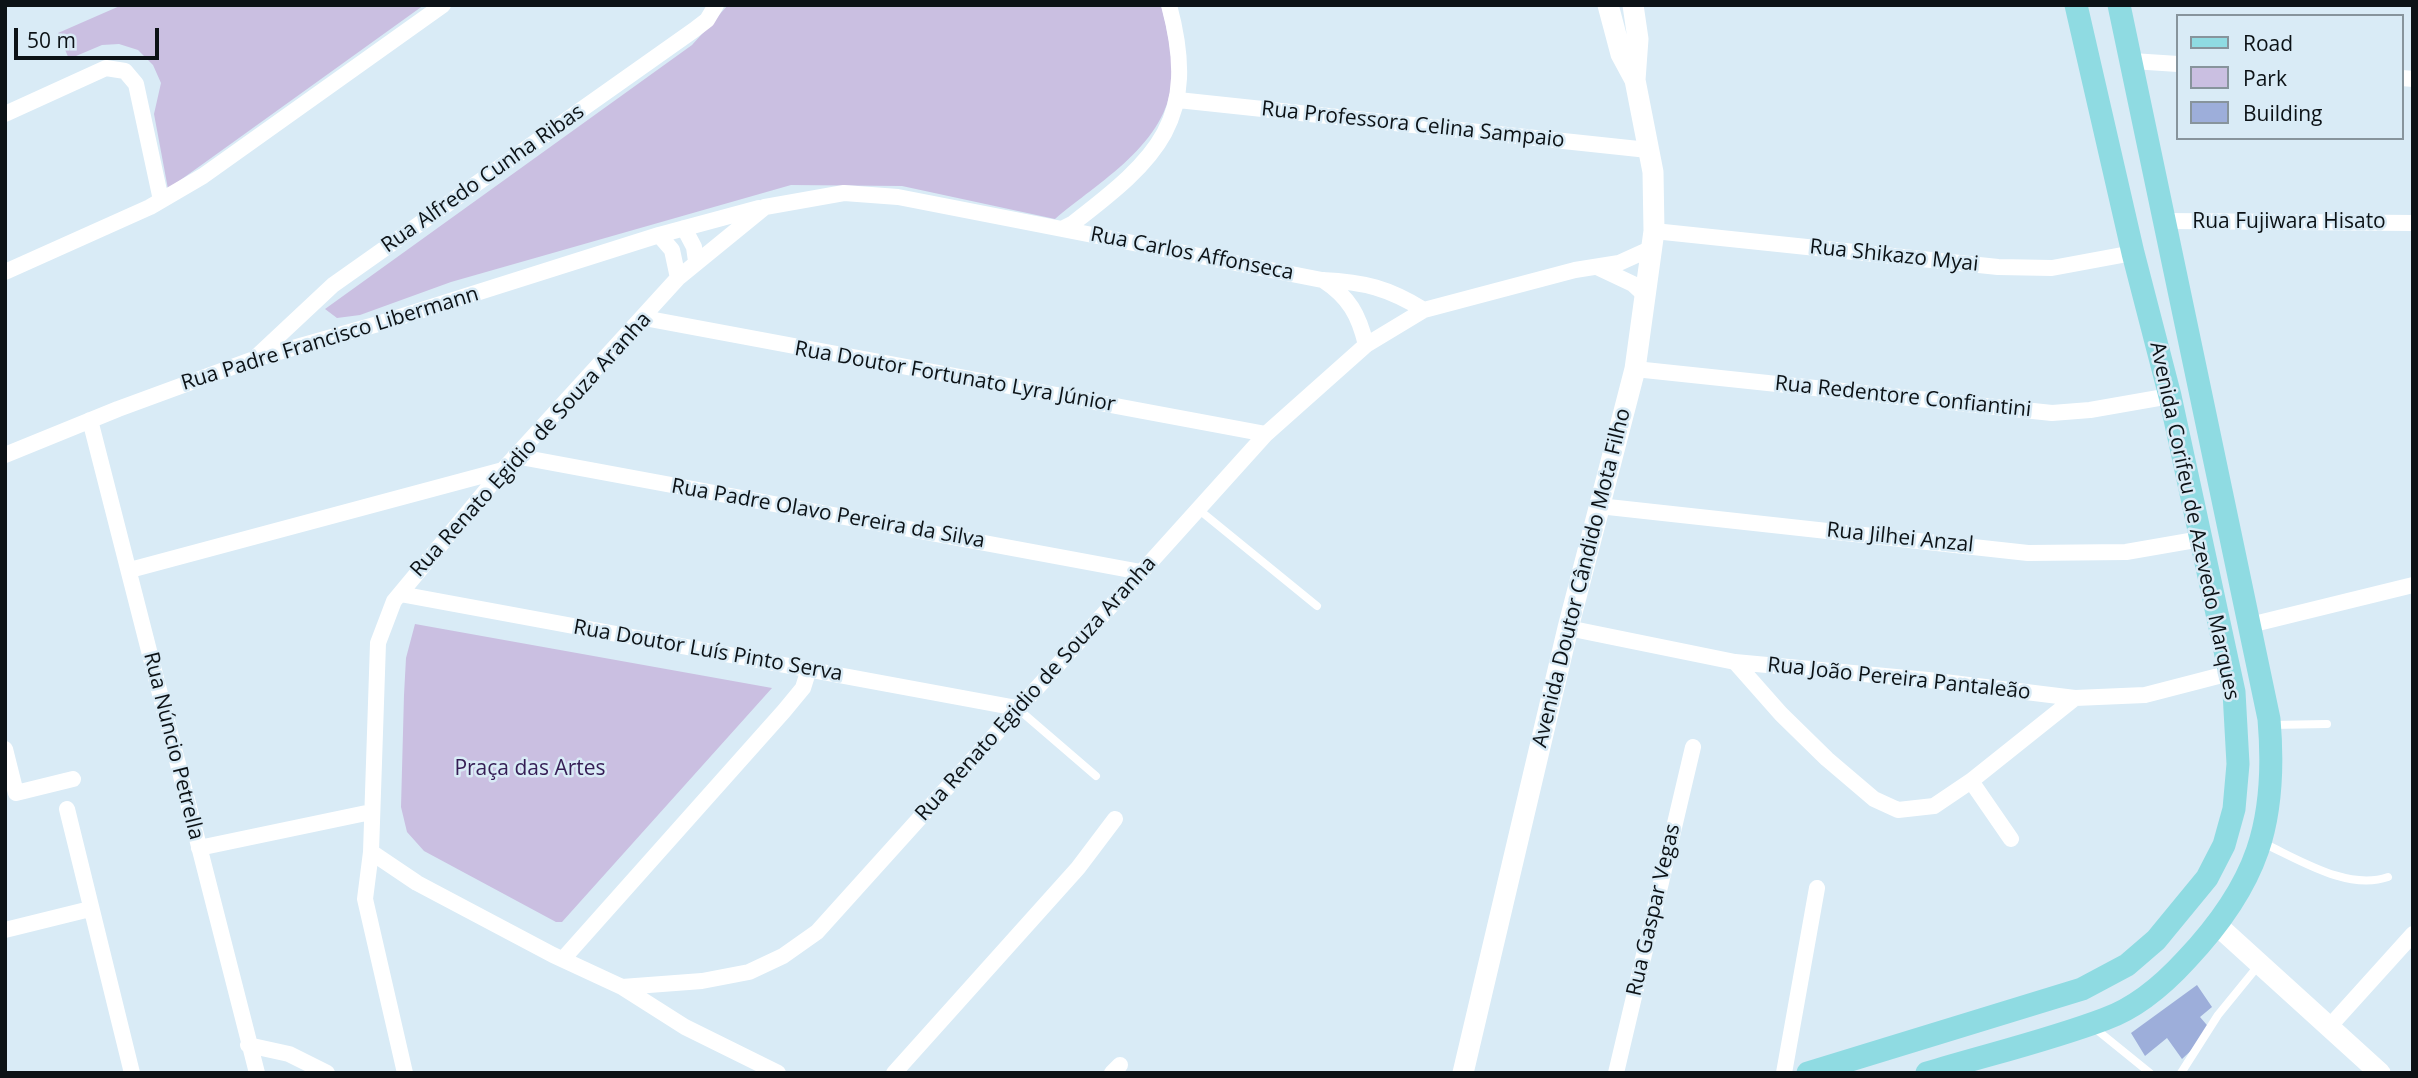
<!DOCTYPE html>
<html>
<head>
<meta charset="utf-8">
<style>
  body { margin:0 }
  #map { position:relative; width:2418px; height:1078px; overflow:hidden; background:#d9ebf6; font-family:"Open Sans",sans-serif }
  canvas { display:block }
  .frame { position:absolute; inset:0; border:7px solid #0c1216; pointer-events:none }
  .legend { position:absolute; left:2176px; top:14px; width:228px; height:126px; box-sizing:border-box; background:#d9ebf6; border:2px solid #87949c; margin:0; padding:9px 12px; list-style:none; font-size:21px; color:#0c1216 }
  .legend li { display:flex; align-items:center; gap:14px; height:35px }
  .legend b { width:35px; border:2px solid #87949c }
  .scale { position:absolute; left:14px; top:28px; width:145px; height:32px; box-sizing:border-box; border:4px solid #0c1216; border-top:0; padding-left:9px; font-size:21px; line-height:24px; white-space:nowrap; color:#0c1216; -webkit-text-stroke:5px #d9ebf6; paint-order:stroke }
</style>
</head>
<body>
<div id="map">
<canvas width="2418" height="1078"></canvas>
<div class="frame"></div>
<ul class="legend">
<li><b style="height:9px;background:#8fdbe2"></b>Road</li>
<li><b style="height:19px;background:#cabfe1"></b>Park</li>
<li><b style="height:19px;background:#9daeda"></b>Building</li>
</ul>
<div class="scale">50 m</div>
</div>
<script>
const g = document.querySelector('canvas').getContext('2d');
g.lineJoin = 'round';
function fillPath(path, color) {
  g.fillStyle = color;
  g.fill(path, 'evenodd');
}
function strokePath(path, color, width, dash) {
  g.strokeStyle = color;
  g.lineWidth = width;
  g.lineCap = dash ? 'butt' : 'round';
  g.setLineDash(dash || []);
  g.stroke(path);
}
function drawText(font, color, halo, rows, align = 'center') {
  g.font = font + ' "Open Sans",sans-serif';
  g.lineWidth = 5;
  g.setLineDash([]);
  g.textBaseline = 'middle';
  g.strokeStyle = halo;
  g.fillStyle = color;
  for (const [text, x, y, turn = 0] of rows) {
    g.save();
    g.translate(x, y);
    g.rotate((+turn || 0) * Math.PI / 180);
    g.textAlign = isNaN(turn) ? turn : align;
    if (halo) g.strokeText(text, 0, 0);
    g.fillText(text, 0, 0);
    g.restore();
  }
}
fillPath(new Path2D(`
  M122,5H424L168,189L154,114L161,83L153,65L138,50L119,44L102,45L69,59L58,33Z
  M728,5H1161C1167,29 1173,55 1172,79C1168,144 1098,182 1055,219L902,186L791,185L451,282L360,315L337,318L325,309L692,45Z
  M415,624L772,688L562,922H556L424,851L407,832L401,807L404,695L406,658Z`), '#cabfe1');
fillPath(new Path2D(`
  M2197,985L2212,1007L2200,1017L2212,1031L2182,1059L2167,1038L2145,1056L2131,1033Z`), '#9daeda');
strokePath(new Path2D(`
  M1198,509L1317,606
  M1017,708L1096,776
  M2271,725L2327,724
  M2263,843C2300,860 2348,891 2388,877
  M2092,1026L2150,1073
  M2181,1073L2218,1015L2258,966`), '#fff', 8);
strokePath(new Path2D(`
  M2132,61L2178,64
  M2402,78L2413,79
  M1178,100L1648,150
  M5,114L106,68L125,71L136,84L161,200
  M2166,221L2413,223
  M684,228L694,247L696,261
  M1062,229L1322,280C1365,282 1388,288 1424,310
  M1654,231L1998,267L2052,268L2133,253
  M659,235L672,250L678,278
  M1597,267L1633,284L1646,296
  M5,272L150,207L203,176L443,5
  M1323,280C1349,297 1359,315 1366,345
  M644,318L1266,434
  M255,358L333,285L694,30L707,20L716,5
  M1635,369L2052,413L2090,410L2170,396
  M90,420L257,1073
  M5,455L118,409L254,359L378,324L659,235L759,208
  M515,456L1141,572
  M1599,506L2028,553L2126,552L2201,539
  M130,570L503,470
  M400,594L1017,708
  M2250,625L2413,585
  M1568,628L1735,662L1928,680L2075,698L2145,695L2230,673
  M1735,662L1781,714L1827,759L1874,799L1898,810L1934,806L1971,781L2075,698
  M5,749L16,793L73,779
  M1971,781L2011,839
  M67,809L132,1073
  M199,848L371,812
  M371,852L417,883L553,955L622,987L702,981L749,972L783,956L817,932L1266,434L1366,345L1424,310L1575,270L1619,263L1652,248
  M5,930L90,909
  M563,959L784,711L803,688L809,669
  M622,987L685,1027L778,1073
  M2330,1026L2413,934
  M248,1045L289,1054L327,1073
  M405,1073L365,899L371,852L378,643L394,601L503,470L678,278L765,207L844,193L898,197L1062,229L1072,224C1158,158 1200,120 1169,5
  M894,1073L1078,868L1115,819
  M1112,1073L1120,1065
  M1616,1073L1693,747
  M1784,1073L1817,888`), '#fff', 16);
strokePath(new Path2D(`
  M1608,5L1621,54L1635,80
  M2218,926L2380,1073
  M1463,1073L1568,628L1635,369L1654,231L1653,172L1635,80L1638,39L1633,5`), '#fff', 21);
strokePath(new Path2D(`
  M1808,1073L2082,989L2127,965L2156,940L2207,878L2224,845L2234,809L2238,764L2234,692L2170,396L2133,253L2076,5
  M1927,1073C1986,1055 2047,1041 2105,1019C2136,1008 2164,984 2186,960C2257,885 2278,823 2269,719L2119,5`), '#8fdbe2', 23);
drawText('21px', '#0c1216', '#d9ebf6', [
  ["Rua Professora Celina Sampaio",1413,125,6],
  ["Rua Alfredo Cunha Ribas",483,179,-35],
  ["Rua Fujiwara Hisato",2289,222],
  ["Rua Carlos Affonseca",1192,254,11],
  ["Rua Shikazo Myai",1894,256,6],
  ["Rua Padre Francisco Libermann",330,339,-17],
  ["Rua Doutor Fortunato Lyra Júnior",955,377,10],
  ["Rua Redentore Confiantini",1903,397,6],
  ["Rua Renato Egidio de Souza Aranha",531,445,-48],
  ["Rua Padre Olavo Pereira da Silva",828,514,10],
  ["Avenida Corifeu de Azevedo Marques",2194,521,78],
  ["Rua Jilhei Anzal",1900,538,6],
  ["Avenida Doutor Cândido Mota Filho",1582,578,-76],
  ["Rua Doutor Luís Pinto Serva",708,651,10],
  ["Rua João Pereira Pantaleão",1899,679,6],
  ["Rua Renato Egidio de Souza Aranha",1036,689,-48],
  ["Rua Núncio Petrella",173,746,76],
  ["Rua Gaspar Vegas",1654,910,-77]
]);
drawText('21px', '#351d54', '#d9ebf6', [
  ["Praça das Artes",530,769]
]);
</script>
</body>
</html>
